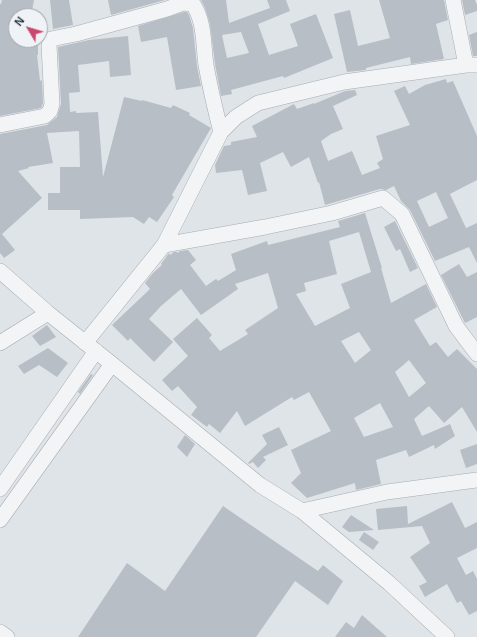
<!DOCTYPE html>
<html>
<head>
<meta charset="utf-8">
<style>
  body { margin:0 }
  #map { position:relative; width:477px; height:637px; overflow:hidden; background:#dfe4e8; font-family:Helvetica,sans-serif }
  canvas { display:block }
  .north { position:absolute; left:8px; top:8px; width:40px; height:40px; box-sizing:border-box; background:#eff2f6; border:1px solid #a0a6ad; border-radius:50%; rotate:308deg; font-size:11px; font-weight:700; line-height:16px; text-align:center; color:#29343f }
  .north::after { content:''; display:block; margin:auto; width:14px; height:18px; background:#ca476d; clip-path:polygon(50% 0,100% 100%,50% 72%,0 100%) }
</style>
</head>
<body>
<div id="map">
<canvas width="477" height="637"></canvas>
<div class="north">N</div>
</div>
<script>
const g = document.querySelector('canvas').getContext('2d');
g.lineJoin = 'round';
function fillPath(path, color) {
  g.fillStyle = color;
  g.fill(path, 'evenodd');
}
function strokePath(path, color, width, dash) {
  g.strokeStyle = color;
  g.lineWidth = width;
  g.lineCap = dash ? 'butt' : 'round';
  g.setLineDash(dash || []);
  g.stroke(path);
}
fillPath(new Path2D(`
  M2,0H34L31,16H16V40H38V55H37L40,81L42,80L43,103L41,108L0,116V4H1Z
  M50,0H69L73,25L53,29Z
  M108,0H165L111,15Z
  M201,0H226L229,23L270,8L267,0H286L290,11L258,24L269,55L298,46L290,24L316,14L333,58L284,78L283,76L231,90L232,94L221,96L215,64L210,24L205,8ZM241,32L249,53L227,58L222,35Z
  M379,0H444L448,20L436,24L444,59L411,64L410,57L366,68V70L347,72L334,14L350,10L358,46L390,38Z
  M462,0H475L477,5V11L465,15Z
  M184,12H187L189,15L193,28L197,66L201,86L176,90L167,37L141,42L138,26Z
  M477,32V56H473L469,35Z
  M128,36L131,75L110,77L109,61L78,65L80,92L69,93L70,112L76,111V113L98,112L103,177L124,97L142,101V100L171,108L173,105L190,113L189,115L211,128L172,195L174,197L157,222L149,217L144,224L133,217L80,219V210H48V193H60V167H80L79,131L47,133L53,163L28,167L29,168L18,171L42,198L2,234L15,250L4,258L0,253V134L47,125L57,117L61,104L58,47L89,40Z
  M446,79L447,83L453,81L477,136V180L450,194L466,228L477,223V263L469,247L435,261L410,210L401,201L394,186L386,190L380,189L325,205L319,182L318,183L309,157L291,167L283,152L260,163L267,191L248,195L242,170L216,173L215,165L224,146L231,145V142L257,137L252,126L294,104L297,109L314,103V104L345,91L355,90L357,95L333,106L343,129L331,134L321,141L328,161L352,151L362,175L380,168L377,163L383,159L376,136L410,125L394,91L405,86L409,94L425,85ZM436,192L448,218L429,227L417,201Z
  M365,213L382,268H381L391,303L426,284L437,307L414,320L430,346L436,342L448,357L457,349L477,369V432L462,407L444,423L429,406L414,419L422,436L450,424L455,436L435,449L434,445L409,457L406,450L376,460L381,484L356,490L355,483L307,498L291,483L301,473L291,450L331,431L309,392L294,400L292,397L245,426L237,411L220,433L209,424L207,427L191,415L197,407L178,386L172,391L162,380L188,356L173,339L197,318L212,335L209,338L220,351L248,334L245,330L278,308L268,273L235,284L238,289L201,315L181,289L161,306L149,319L173,342L154,362L130,338L128,341L112,325L150,289L145,283L153,273L162,265L161,264L169,253L170,255L174,252H177L178,253L180,251L188,250L196,260L190,265L206,286L216,279L218,281L236,270L231,254L267,241L268,245L340,227L338,221ZM359,232L371,272L341,284L350,308L315,326L296,294L306,291L304,283L337,274L329,241ZM359,332L371,350L355,363L341,341ZM409,360L426,383L409,397L395,372ZM380,403L393,427L364,437L354,418Z
  M395,221L418,268L410,272L400,249L396,251L384,227Z
  M459,264L467,277L477,272V317L465,323L441,275Z
  M47,325L56,337L40,346L32,336Z
  M48,348L68,363L57,377L39,365L24,374L18,366Z
  M91,374L93,375L80,394L78,392Z
  M279,427L288,445L263,457L266,460L258,468L253,462L249,464L248,463L267,444L262,435Z
  M185,435L195,444L187,457L177,447Z
  M477,444V464L466,468L460,450Z
  M452,502L465,528L477,522V548L457,558L466,575L473,571L477,579V611L469,615L461,601L457,603L447,584L425,597L419,586L427,582L410,557L430,543L422,526L378,530L376,509L407,506L408,524Z
  M223,506L318,571L323,565L343,581L328,605L295,581L256,637H78L127,563L165,591Z
  M351,515L374,530L349,532L342,527Z
  M364,532L379,542L373,550L359,540Z
  M362,615L387,637H335L346,622L354,628Z`), '#b7bec5');
const minor = new Path2D(`
  M453,0L466,65
  M0,125L45,116L50,111L52,104L49,45L51,39L76,34L167,9L183,3L193,4C205,22 203,44 206,65C210,87 215,109 221,132
  M164,245L265,227L332,213L383,198L402,214L456,326L477,354
  M0,271L48,313L112,364L260,485L302,511L389,583L447,637
  M0,343L48,313
  M85,343L164,245L221,132L236,117L258,103L344,82L466,65H477
  M0,489L96,351
  M302,511L387,492L477,480
  M0,520L112,364
  M0,632L7,637`);
strokePath(minor, '#a5acb2', 16);
strokePath(minor, '#f2f4f6', 15);
</script>
</body>
</html>
